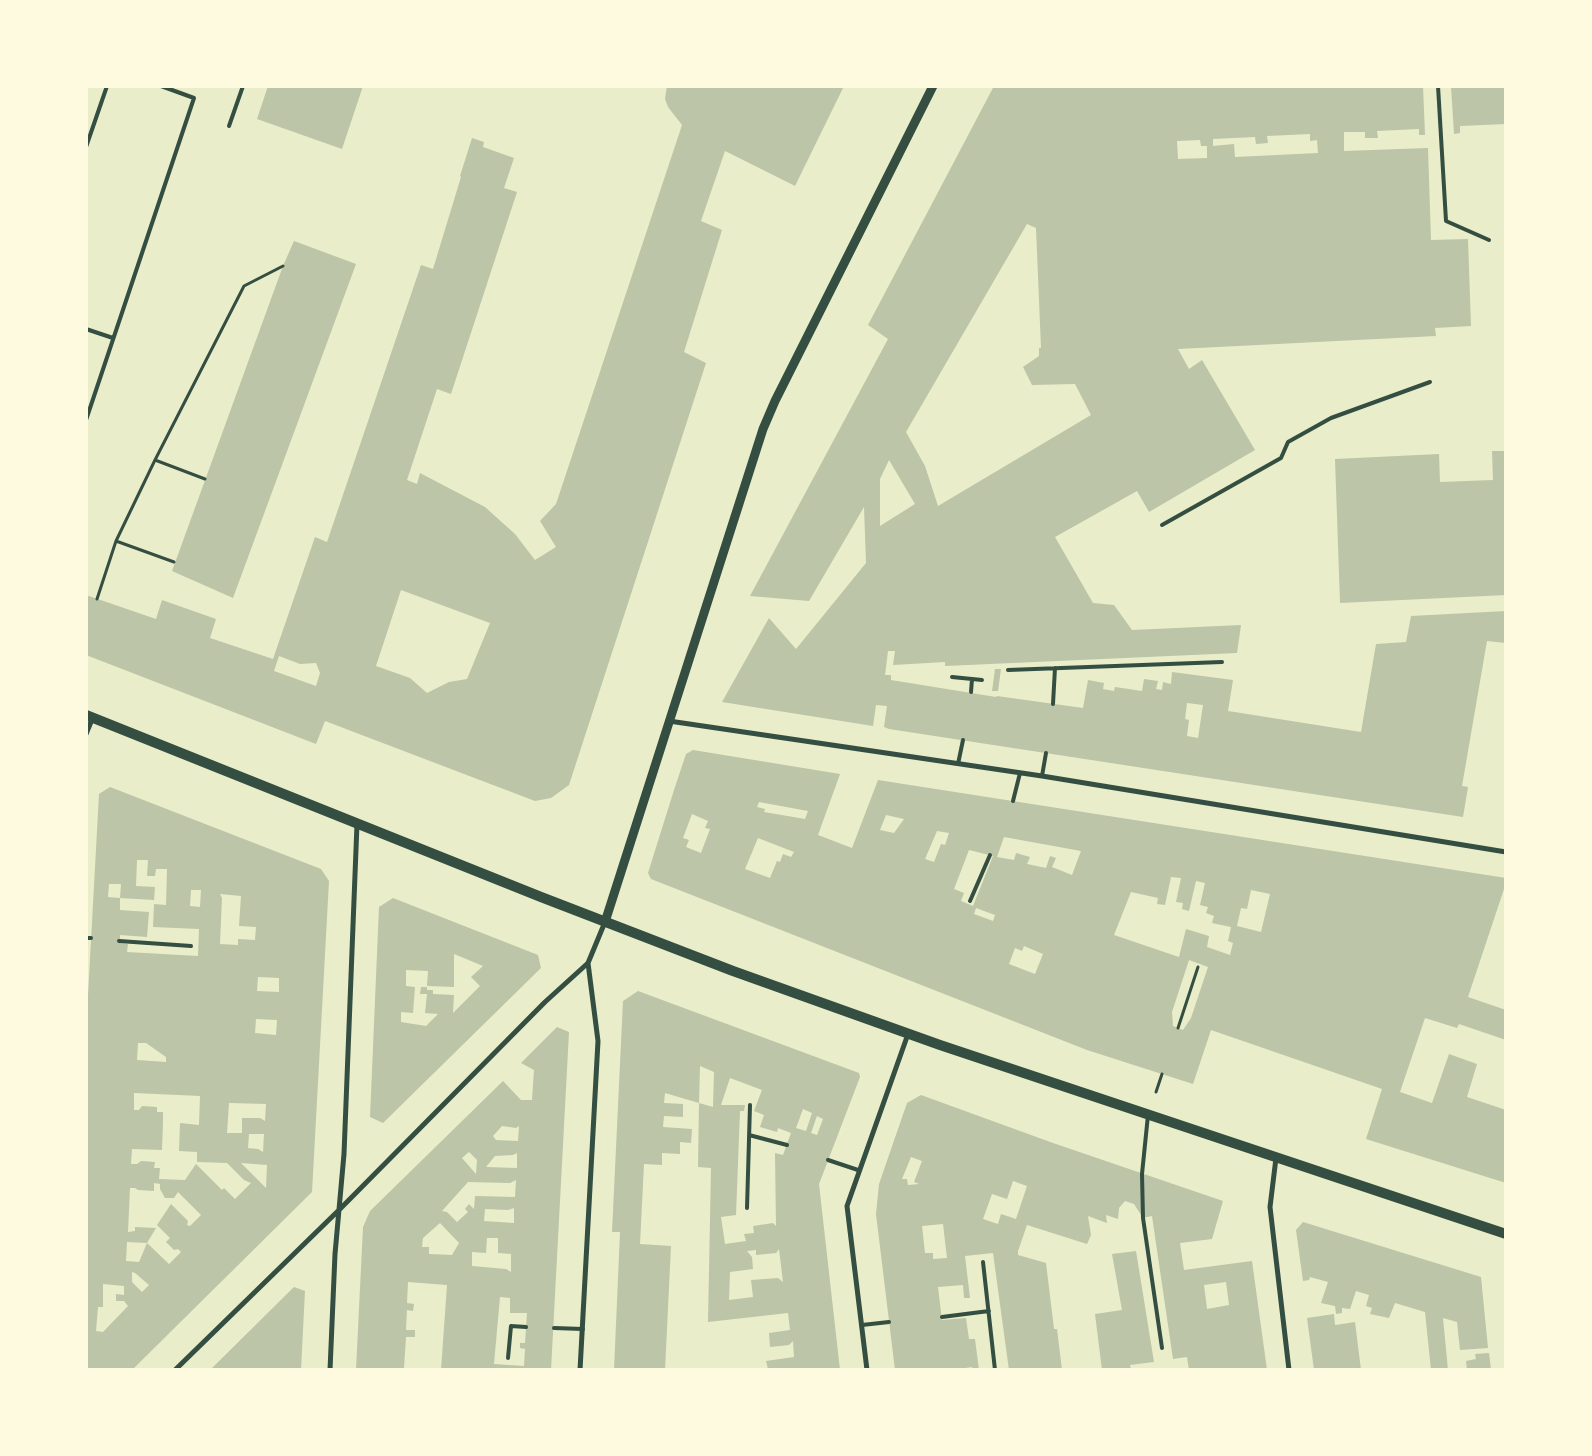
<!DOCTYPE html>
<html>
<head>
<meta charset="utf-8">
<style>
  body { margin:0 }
  #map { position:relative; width:1592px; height:1456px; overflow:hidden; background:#e9edc9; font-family:"Fira Sans Condensed",sans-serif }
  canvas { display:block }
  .frame { position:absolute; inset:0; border:88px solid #fefae0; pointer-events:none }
</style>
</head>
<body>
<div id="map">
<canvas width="1592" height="1456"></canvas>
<div class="frame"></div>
</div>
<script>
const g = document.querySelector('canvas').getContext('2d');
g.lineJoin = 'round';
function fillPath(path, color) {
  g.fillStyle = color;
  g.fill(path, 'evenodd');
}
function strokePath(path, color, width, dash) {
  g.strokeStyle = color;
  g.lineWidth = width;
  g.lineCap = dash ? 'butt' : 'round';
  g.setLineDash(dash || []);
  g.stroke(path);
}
fillPath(new Path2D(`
  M268,86H363L342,149L257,119Z
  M667,86H844L795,186L725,151L701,221L722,230L684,352L706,363L569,785L551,798L535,801L325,721L316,744L86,655V595L156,619L162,600L216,619L210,638L273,659L315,537L327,542L421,265L433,269L461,177L460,176L472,138L484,142L483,147L514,158L504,188L517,192L451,394L437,389L407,480L417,484L420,473L485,507L515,534L535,560L556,547L540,521L556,504L682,125L668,107L665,99ZM401,590L490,623L467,679L449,682L427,693L410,678L376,666ZM279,656L300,664L316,663L320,673L316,686L274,671Z
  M994,86H1423L1425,135H1419V129L1377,131L1378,138H1365V132H1344V151L1428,148L1431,240L1468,239L1471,326L1435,328L1436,336L1178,349L1189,369L1202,360L1255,450L1149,512L1137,491L1055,537L1093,603L1114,605L1132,630L1241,625L1237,653L945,666V662L893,665L895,651H888L885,675H891V680L996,697L997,696L1083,708L1088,680L1104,683L1103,689L1114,691L1115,687L1142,691L1144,679L1158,681L1156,689L1162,690L1163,682L1171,684L1172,672L1233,680L1228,711L1361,732L1376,644L1406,642L1411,616L1506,611V643L1487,641L1462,786L1468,787L1463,817L889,729L884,727L887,706L876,705L873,726L722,702L769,618L796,649L866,563L864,507L809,601L750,596L888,339L868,325ZM1310,134V141L1317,140L1318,153L1235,157L1234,144L1213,146V139L1255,137L1256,144L1268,143L1267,136ZM1200,140L1201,146H1207V158L1178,159L1177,141ZM1027,224L1036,228L1041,348H1039V356L1023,367L1032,385L1075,384L1091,415L938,506L925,466L906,432ZM889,460L915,504L880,526V479ZM1187,703L1203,705L1198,738L1187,736L1189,720L1185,719Z
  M1451,86H1506V124L1460,126V133L1454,134Z
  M294,241L356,264L233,598L172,571L283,266Z
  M1492,451H1506V595L1340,603L1335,459L1439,454L1440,482L1493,480Z
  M995,669H1001L998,691H992Z
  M693,750L840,774L818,835L852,848L878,780L1506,878V883L1468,997L1506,1010V1040L1459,1024L1457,1028L1425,1018L1400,1092L1432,1103L1449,1054L1477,1064L1467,1097L1506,1110V1183L1366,1139L1382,1089L1211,1030L1193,1084L1087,1050L651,879L648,873L674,790L686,754ZM759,802L808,811L805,819L764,812L765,809L757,807ZM692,814L708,821L705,828L710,829L701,853L686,847L689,840L683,838ZM886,815L904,819L894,833L880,830ZM937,831L949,833L945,845L941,844L934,862L925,859ZM1004,837L1081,851L1072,875L1052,867L1056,858L1050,856L1046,868L1027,864L1030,857L1016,853L1014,860L997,857ZM758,838L794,852L791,857L783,854L780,862L777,861L770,878L745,869ZM969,850L993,856L973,906L961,901L964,893L954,889ZM1171,877L1181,878L1176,902L1183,903L1182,909L1189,911L1196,881L1205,883L1200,905L1208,907L1206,913L1214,916L1212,923L1231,927L1228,941L1233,943L1230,955L1207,947L1209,936L1186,929L1179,957L1114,935L1131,892L1158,898L1157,904L1165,905ZM1251,890L1270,894L1261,932L1237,926L1241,908L1247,909ZM976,908L995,915L993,921L974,914ZM1024,946L1043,954L1035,974L1009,964L1015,948L1022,951ZM1189,960L1208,967L1191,1018L1183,1030L1173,1026L1172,1012Z
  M110,787L321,869L329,881L312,1192L132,1370H86V1032L99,794ZM137,860H148L147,876H155L156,869H167L166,905L154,904L153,927L199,929L198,956L127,952L128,944L120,943V935L147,937L149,912L120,910V898L154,900L155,887L136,886ZM109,884H121L120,898L108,897ZM191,890H201L200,907L190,906ZM220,894L241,896L239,926L256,927L255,940L238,939V945L220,944L222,898ZM258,977L279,978V992L257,991ZM256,1019L277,1020L276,1035L255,1033ZM138,1043H146L166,1057V1062L137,1060ZM134,1093L200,1096L199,1125L180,1123L179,1151L197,1152V1162L227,1163L244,1180L251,1183L235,1199L224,1188L222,1190L196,1164L185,1180L159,1179L160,1168H154L155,1162L141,1161L137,1164H131L132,1149L162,1150L163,1123V1112H157V1107L142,1106L139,1110H134ZM229,1103L266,1104L265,1121L260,1118H242V1133H227ZM249,1134H264L263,1152L258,1149L248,1148ZM241,1163L267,1165L266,1188ZM154,1183L160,1184V1189L165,1198H174L178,1192L201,1215L190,1226L187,1225L188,1221L171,1204L157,1225L170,1238L166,1242L174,1250L178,1249L181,1252L169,1264L147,1243L156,1228L135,1227V1231L128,1232L130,1188H135L138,1190L154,1191ZM127,1242L147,1243L139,1262L126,1261ZM132,1272L135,1273L149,1285L142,1292L132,1282ZM103,1284L124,1286V1295L116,1294V1301H124L128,1306L103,1332L96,1331L98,1307H103Z
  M393,898L538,955L541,968L383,1123L370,1117L379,907ZM454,954L483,966L471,977L480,986L453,1013L454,995L433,994V990H427V987H421L420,994H427L425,1013L438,1014L426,1026L401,1022V1012L413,1013L415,987L406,986V970L428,971L427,986L454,987Z
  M638,991L859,1073L860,1077L819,1184L840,1370L768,1369L766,1361L794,1357L793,1341L789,1345L770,1347L769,1333L790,1330L788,1313L708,1322L711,1168L698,1167L699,1103L665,1093L664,1103L683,1104V1117L664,1116L663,1127L692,1129L691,1143L680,1142V1154L662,1153V1165L644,1164L640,1244L671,1246L665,1370H614L620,1232H612L623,1001ZM700,1066L714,1072L713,1107L699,1103ZM730,1078L762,1090L754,1111L764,1115L760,1127L777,1132L778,1128L791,1133L783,1155L775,1153L776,1226L773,1223L753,1226L754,1233L744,1234L746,1241L725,1244L721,1217L736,1215L740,1111H744L745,1105H721ZM803,1109L812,1113L806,1131L796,1128ZM817,1116L823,1119L817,1135L811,1133ZM779,1249L783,1282L778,1278L751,1280L753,1297L729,1300L730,1272L753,1269L752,1257L747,1251L756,1250V1255L776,1253Z
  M557,1027L569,1032L551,1370H441L447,1285L408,1282L407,1303L414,1304L413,1311L407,1310L406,1330H415V1337H406L404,1368H412V1370H356L363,1227L370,1211L503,1081L521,1100H532L534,1070L521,1063ZM502,1126L516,1128L519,1126L518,1141L496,1140L493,1136ZM469,1152L477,1160L476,1174L462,1158ZM517,1153V1168L486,1167L495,1156L513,1155ZM516,1180L515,1197L475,1196L474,1209L469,1204L465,1209L468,1212L457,1222L447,1212L442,1211L468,1182L510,1183ZM514,1208V1223L484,1221L485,1209L508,1210ZM440,1223L459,1243L452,1255L429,1254V1247H422L423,1238ZM487,1238H498V1253L511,1254V1272L506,1269L472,1266V1252L486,1253ZM500,1297L510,1298V1313H527L525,1343H520V1348L525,1349L524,1366L494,1364Z
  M921,1095L1053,1143L1223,1201L1212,1239L1180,1243L1184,1270L1252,1261L1267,1370H1189L1187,1357L1173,1359L1152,1216L1143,1218L1134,1204L1125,1201L1119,1208L1118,1219L1106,1215L1107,1223L1088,1216L1091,1235L1087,1244L1027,1225L1018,1251V1255L1046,1263L1054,1329H1057L1062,1370H1009L993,1253L965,1256L970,1298H964L963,1285L938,1287L942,1320L966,1318L969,1339H975L979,1370H973L972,1367L953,1370H895L876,1214L879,1184L907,1103ZM911,1157L922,1161L914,1182L919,1184L908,1185L907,1179H902ZM1013,1181L1027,1186L1016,1219L1001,1214L998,1224L983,1219L992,1194L1007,1199ZM943,1224L947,1258L933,1259V1253H925L922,1226ZM1226,1282L1229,1305L1207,1309L1204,1285Z
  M1303,1222L1481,1277L1488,1348L1460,1350L1457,1322L1443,1318L1448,1370H1431L1425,1312L1395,1303L1389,1318L1370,1314L1372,1308L1366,1306L1369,1295L1356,1291L1350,1309L1342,1308V1313L1336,1314L1335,1306L1321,1303L1328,1282L1310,1277L1309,1280L1303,1281L1296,1230Z
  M1136,1251L1154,1362L1130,1365L1131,1370H1102L1095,1314L1122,1310L1112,1254Z
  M294,1287L305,1291L301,1370H210Z
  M1334,1314L1335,1325L1355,1322L1361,1370H1314L1307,1318Z
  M1489,1353L1491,1370H1467L1466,1361L1476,1359L1475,1354Z`), '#bcc5a7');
strokePath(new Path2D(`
  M155,460L205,479
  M116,541L174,562
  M97,599L116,541L155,460L244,286L283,266
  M1178,1028L1198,967
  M1156,1092L1162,1074`), '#344e41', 3);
strokePath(new Path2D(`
  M1438,86L1446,221L1489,240
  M229,126L243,86
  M86,147L107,86
  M86,329L113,338
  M86,420L194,98L161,86
  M1162,525L1281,458L1288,442L1331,418L1430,382
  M1008,670L1222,662
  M952,677L982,680
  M971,692L972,679
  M1053,704L1055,668
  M958,764L963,740
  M1042,776L1046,753
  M1013,801L1020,773
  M970,901L990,855
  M86,938H91
  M119,941L191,946
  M1148,1115L1142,1174L1143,1218L1162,1348
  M749,1135L787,1145
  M828,1160L858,1170
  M747,1208L750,1105
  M983,1262L995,1370
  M942,1317L989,1311
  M862,1325L889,1322
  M554,1328L583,1329
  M508,1358L511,1326L526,1327`), '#344e41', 4);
strokePath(new Path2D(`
  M669,721L1042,776L1506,852
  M86,734L93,717
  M1276,1158L1270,1207L1289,1370
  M175,1370L339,1210L545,1002L588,963
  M330,1370L335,1254L344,1154L357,824
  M580,1370L598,1041L588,963L605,922
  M867,1370L847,1206L908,1034`), '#344e41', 5);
strokePath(new Path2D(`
  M605,922L763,429L775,401L933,86`), '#344e41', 9);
strokePath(new Path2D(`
  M86,715L541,897L733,971L940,1045L1506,1234`), '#344e41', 10);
</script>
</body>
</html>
